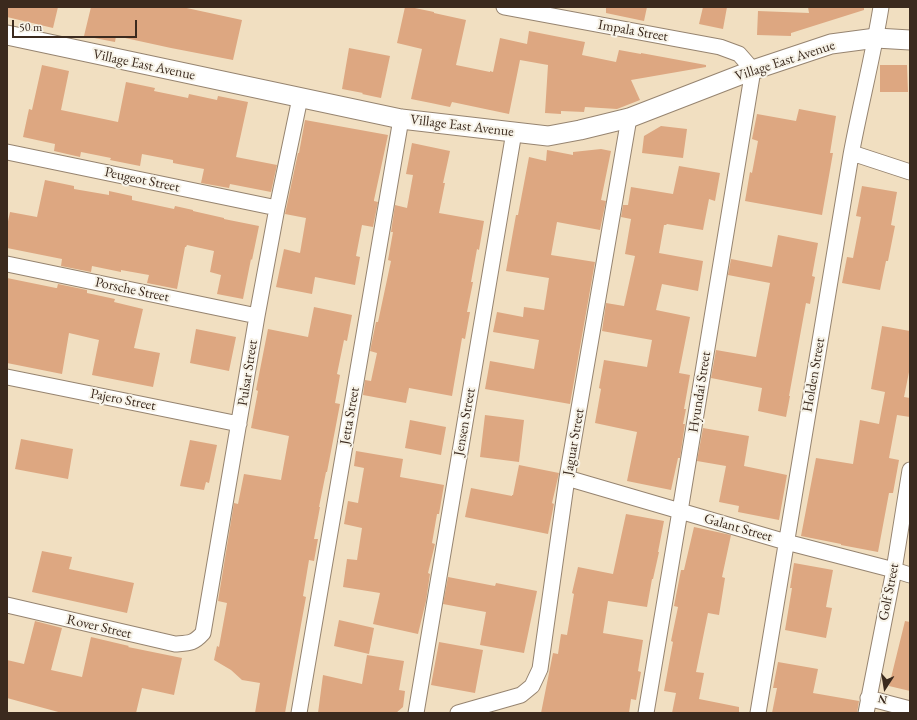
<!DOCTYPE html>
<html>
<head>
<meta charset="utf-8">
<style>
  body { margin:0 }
  #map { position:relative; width:917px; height:720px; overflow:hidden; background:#f1dfc1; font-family:"EB Garamond",serif }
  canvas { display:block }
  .frame { position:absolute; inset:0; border:8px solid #3b2a1e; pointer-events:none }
  .north { position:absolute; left:865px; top:668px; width:40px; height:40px; -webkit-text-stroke:3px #f7f3e8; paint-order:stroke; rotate:192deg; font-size:11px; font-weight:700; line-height:16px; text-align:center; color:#3b2a1e }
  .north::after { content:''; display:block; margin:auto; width:14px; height:18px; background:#3b2a1e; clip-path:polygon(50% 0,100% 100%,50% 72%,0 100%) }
  .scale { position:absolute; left:12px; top:20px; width:125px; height:18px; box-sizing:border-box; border:2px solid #3b2a1e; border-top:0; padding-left:5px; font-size:12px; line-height:14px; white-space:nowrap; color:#3b2a1e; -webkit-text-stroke:3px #f7f3e8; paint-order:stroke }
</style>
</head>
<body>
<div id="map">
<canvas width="917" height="720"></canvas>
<div class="frame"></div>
<div class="north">N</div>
<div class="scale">50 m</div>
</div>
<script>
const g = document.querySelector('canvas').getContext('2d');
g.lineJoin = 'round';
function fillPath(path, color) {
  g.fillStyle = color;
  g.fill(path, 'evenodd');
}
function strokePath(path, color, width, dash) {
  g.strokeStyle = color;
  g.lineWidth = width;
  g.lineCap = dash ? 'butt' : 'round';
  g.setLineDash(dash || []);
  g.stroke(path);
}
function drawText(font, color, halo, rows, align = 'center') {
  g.font = font + ' "EB Garamond",serif';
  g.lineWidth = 4;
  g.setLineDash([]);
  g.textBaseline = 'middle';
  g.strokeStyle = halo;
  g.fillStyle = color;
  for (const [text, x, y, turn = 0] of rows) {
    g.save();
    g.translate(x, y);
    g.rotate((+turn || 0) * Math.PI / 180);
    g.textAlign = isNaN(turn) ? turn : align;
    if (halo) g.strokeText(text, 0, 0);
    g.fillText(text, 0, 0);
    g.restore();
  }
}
fillPath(new Path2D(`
  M7,7H58L53,28L7,17Z
  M91,7H182L242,20L233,60L171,48L116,36L115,42L84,36Z
  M405,7H410L434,12V13L466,20L456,65L490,72V71L493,72L500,38L527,44L529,31L585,42L582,55L616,62L619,50L641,54V53L706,65V67L631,80L640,100L617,109L585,107L584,112L561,111V114L545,113L548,65L520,60L509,114L452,102L450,107L431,103L411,99L422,49L397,43Z
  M606,7H647L644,21L606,13Z
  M703,7H727L723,29L699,24Z
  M808,7H864V10L791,33V36L757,35L758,11L809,13Z
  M349,48L390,56L381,98L362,94L363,93L342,89Z
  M42,65L69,71L61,110L118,122L126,82L155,88L154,91L188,98L189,94L217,100L218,96L248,102L236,157L277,165L271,192L230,184L229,188L201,183L204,169L173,163V160L142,154L140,166L110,160L111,158L81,152L80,157L54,151L55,144L23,137L29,109L32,110Z
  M880,65H907L908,92H880Z
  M799,109L836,116L830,153H833L822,215L745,201L750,172L752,173L758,141L752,139L757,114L796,121Z
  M305,120L388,135L374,200V201L378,202L373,227L362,225L356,256L360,257L355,285L315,277L312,294L276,287L284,249L300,253L306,218L285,214L298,153H299Z
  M661,126L687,129L683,158L642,153L644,136Z
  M412,143L450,151L443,183H445L439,213L484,221L479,250L477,249L471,282H473L467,312H470L465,339L462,338L452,396L409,388L406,403L363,395L365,380L371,381L377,353L370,351L376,322H378L391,261L388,260L393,232H391L395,205L407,208L413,175L406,174Z
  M601,149L611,151L601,200L606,201L600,230L557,222L551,255L595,262L570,404L485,389L490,361L534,369L539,340L493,332L497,312L523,317L524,307L544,310L549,278L506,271L516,215H518L529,157L546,161L547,150L573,155V152Z
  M679,166L720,173L715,201L709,199L703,230L667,224L666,225H664L659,253L703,261L698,291L662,284L656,310L690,317L679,373L690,375L684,409H686L683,424H685L680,458H678L671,490L627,481L637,432L595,423L601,389L599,388L604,360L647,367L652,340L602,331L606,303L624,306L635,256L625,254L631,219L621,217L623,205H628L631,187L673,194Z
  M45,180L74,186V189L109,195V191L132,196V200L174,209L175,206L193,210V211L224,218V219L259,226L252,260L251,259L243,299L217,294L221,275L210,272L214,251L187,245L186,247H185L177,289L147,283L149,275L121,270V272L92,266L91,272L61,266L62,259L7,248V226L10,212L37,217Z
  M862,186L897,192L891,225L895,226L888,261H886L880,290L842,283L847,257L853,258L861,217L856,216Z
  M778,235L818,243L812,276L815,277L810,304L806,303L789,396H790L786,417L758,411L762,388L711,378L716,350L756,357L770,283L728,275L731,259L772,267Z
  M7,278L56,288H57L58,284L87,290V293L115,299L114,302L143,309L134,348L160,353L153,387L92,375L99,340L69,333L62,374L7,363Z
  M314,307L352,315L347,341L344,340L337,374L340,375L335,403L340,404L327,472H326L319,507H320L314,539H318L314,561L309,560L303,596L306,597L285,713H255L260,683L242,680L231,670L214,660L217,646L219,647L227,603L218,601L234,503L238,504L244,474L281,480L289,436L251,428L258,391L256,390L268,329L308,337Z
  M882,326L910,331V367L904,397L910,398V417L897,415L889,458L899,460L893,493H889L878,552L841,545V544L801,536L816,458L853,464L860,420L879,424L885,392L871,389Z
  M196,329L236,337L229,371L190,363Z
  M485,415L524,420L519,462L480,457Z
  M410,420L446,427L441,455L405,448Z
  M703,428L749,436L744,466L787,475L779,520L738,512L739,506L719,502L726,466L697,461Z
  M21,439L73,449L68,479L15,469Z
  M190,440L217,445L209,483L206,482L204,490L180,486Z
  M356,451L403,459L400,477L444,485L439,514H437L432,543L435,544L428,573L430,574L426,601L418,634L373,624L380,593L343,587L347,559L357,560L362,528L344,524L348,501L358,503L364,468L354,466Z
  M519,465L559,473L552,503L554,504L548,534L465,517L471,488L512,496V495H513Z
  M626,514L664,521L658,552H659L653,579H652L647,607L608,601L603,633L643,640L638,671L641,672L636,700L631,699L629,713H541L553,653L558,654L561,634L567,635L574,594L572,593L578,567L613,574Z
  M694,527L731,535L722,577L725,578L719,615L708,613L696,672L704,673L699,699L739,707V713H672L676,693L664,691L673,642L671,641L678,607L674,606L681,570H684Z
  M42,551L72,557L69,569L134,583L127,613L32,592Z
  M794,563L833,570L826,607L832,608L826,638L785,630L792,588H790Z
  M448,577L495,586L496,583L537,591L524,653L480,645L486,612L443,604Z
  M339,620L374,628L369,654L334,646Z
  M35,621L62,628L51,670L82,677L91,637L129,646L128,647L182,658L174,695L142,688L136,713H62L7,698V660L24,664Z
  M905,621L910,622V691L889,686Z
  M439,642L483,650L475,693L431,685Z
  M367,655L404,661L399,690L405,691L403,707L396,713H318L323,675L362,684Z
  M778,662L818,669L813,693L859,701L857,713H772L777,688H773Z`), '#dda781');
const minor = new Path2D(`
  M504,7L720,47L739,54L753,70L680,511L646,713
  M7,152L277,208
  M852,153L910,172
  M7,264L257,316
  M7,377L239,424
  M567,478L786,542L894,570L910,575
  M7,605L175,644C189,643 193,644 203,633L257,316L277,208L300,98
  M868,698L910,709
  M299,713L401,119
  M416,713L514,132
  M458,713L521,695L532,686L540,669L567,478L629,118
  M758,713C788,527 819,341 851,155C860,106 873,57 881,7
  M866,713L894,570L910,470`);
const tertiary = new Path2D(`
  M7,35L401,119L548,136L580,130L629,118L753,70L831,44L876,38L910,40`);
strokePath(minor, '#968470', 17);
strokePath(tertiary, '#968470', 21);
strokePath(minor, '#fff', 15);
strokePath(tertiary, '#fff', 19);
drawText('14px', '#3b2a1e', '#f7f3e8', [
  ["Impala Street",633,31,10],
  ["Village East Avenue",785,61,-18],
  ["Village East Avenue",144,65,12],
  ["Village East Avenue",462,126,7],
  ["Peugeot Street",142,180,12],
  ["Porsche Street",132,290,12],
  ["Pulsar Street",248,373,-81],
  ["Holden Street",814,375,-80],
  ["Hyundai Street",700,392,-81],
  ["Pajero Street",123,400,11],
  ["Jetta Street",350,416,-80],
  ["Jensen Street",465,422,-80],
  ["Jaguar Street",574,442,-80],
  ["Galant Street",738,528,16],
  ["Golf Street",889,592,-79],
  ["Rover Street",99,627,13]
]);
</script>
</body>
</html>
